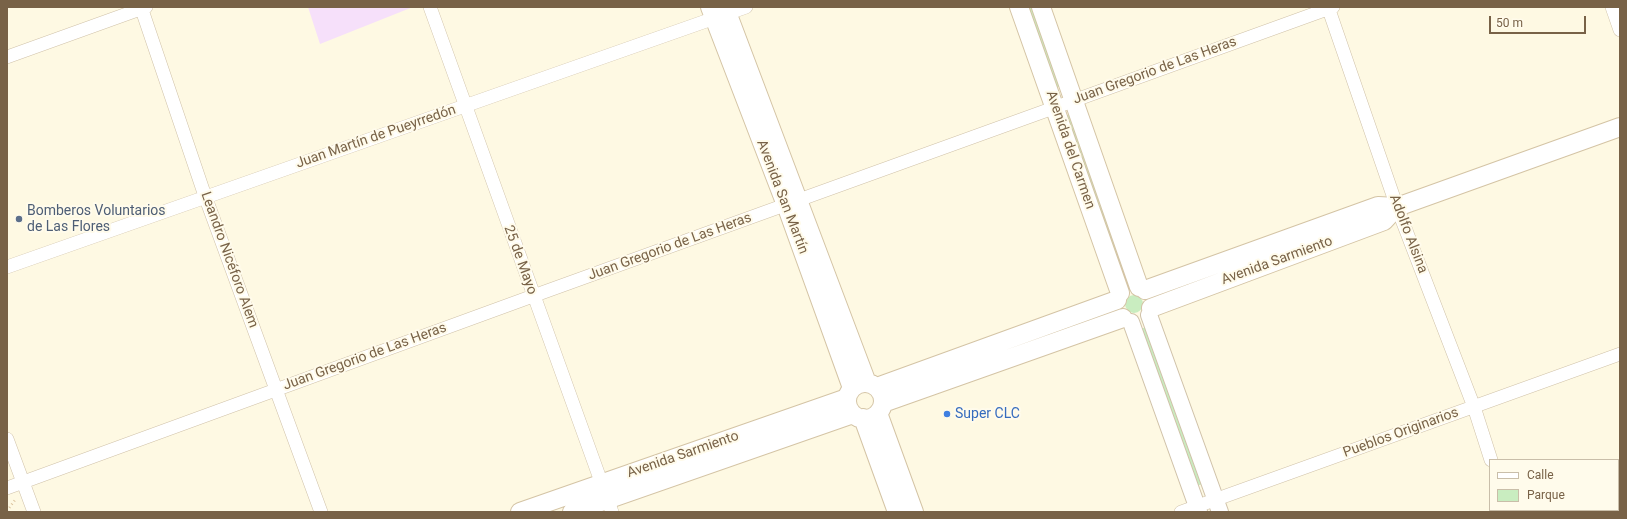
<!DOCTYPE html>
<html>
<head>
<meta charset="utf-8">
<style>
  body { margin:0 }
  #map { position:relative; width:1627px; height:519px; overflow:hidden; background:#fef9e3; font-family:Roboto,sans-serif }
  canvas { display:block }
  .frame { position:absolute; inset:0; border:8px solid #786247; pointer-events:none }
  .legend { position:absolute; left:1489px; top:459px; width:130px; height:52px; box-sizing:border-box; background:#fffbeb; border:1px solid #c9bea9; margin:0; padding:5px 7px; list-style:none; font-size:12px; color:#786247 }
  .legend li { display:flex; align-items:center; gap:8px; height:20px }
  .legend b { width:20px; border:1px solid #c9bea9 }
  .scale { position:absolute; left:1489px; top:16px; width:97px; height:18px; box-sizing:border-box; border:2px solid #786247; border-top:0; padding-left:5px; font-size:12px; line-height:14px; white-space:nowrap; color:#786247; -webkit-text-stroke:3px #fffbeb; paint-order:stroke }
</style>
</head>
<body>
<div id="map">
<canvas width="1627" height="519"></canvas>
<div class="frame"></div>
<ul class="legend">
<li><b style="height:5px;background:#fff"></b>Calle</li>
<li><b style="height:11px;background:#c9edc0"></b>Parque</li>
</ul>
<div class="scale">50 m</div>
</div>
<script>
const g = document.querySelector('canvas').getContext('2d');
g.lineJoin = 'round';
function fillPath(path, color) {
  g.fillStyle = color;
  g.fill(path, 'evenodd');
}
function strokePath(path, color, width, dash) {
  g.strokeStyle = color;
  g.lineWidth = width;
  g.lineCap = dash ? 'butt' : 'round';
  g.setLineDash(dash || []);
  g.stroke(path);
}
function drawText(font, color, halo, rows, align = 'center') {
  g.font = font + ' Roboto,sans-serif';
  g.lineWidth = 4;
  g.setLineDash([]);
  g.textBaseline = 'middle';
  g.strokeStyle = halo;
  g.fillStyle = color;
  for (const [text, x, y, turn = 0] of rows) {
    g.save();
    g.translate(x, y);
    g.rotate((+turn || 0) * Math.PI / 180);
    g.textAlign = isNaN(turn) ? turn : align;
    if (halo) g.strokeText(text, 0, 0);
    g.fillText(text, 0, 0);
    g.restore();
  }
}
fillPath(new Path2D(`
  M308,7H413L320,44Z`), '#f6e0fa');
fillPath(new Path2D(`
  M1025,7H1033L1061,86L1054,88Z
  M1071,114L1127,272L1120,274L1064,117Z
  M1125 304a9 9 0 1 1 18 0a9 9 0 1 1-18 0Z
  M1147,327L1203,484L1196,486L1140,329Z`), '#c9edc0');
const minor = new Path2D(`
  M141,7L205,196L321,512
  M430,7L612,512
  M1328,7L1397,207L1474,407L1491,460
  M1612,7L1620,30
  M7,57L146,7
  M7,267C253,179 500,95 746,7
  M7,439L34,512
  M7,488L533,296L1333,7
  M1506,510L1507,512
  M1181,512L1620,354`);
const tertiary = new Path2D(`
  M1149,315L1220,512
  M1131,322L1199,512`);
const secondary = new Path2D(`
  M710,7L786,205L852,388
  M725,7L867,383
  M1019,7L1120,293
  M1041,7L1139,287
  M1145,290L1378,206L1397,207L1620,127
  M1151,308L1384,221L1397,207
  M847 401a18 18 0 1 1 36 0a18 18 0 1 1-36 0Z
  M877,387L1117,300
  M883,403L1123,318
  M878,413L914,512
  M863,418L897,512
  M520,512L847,398
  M572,512L853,414`);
strokePath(minor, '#d0c2a9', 14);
strokePath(tertiary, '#d0c2a9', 18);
strokePath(secondary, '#d4c4a5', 20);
strokePath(new Path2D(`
  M7,511L15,500`), '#dac19b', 2.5, [1, 3]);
strokePath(minor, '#fff', 13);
strokePath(tertiary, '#fff', 16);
strokePath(secondary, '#fff', 18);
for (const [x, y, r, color] of [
  [19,219,4,"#5c6f8a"],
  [947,414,4,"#3f7fe0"]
]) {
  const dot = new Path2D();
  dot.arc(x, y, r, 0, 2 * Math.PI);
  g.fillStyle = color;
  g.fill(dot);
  strokePath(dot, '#fffbeb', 1.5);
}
drawText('14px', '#786247', '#fffbeb', [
  ["Juan Gregorio de Las Heras",1155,71,-20],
  ["Juan Martín de Pueyrredón",376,137,-19],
  ["Avenida del Carmen",1070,150,71],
  ["Avenida San Martín",782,197,69],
  ["Adolfo Alsina",1408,234,69],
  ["Juan Gregorio de Las Heras",670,247,-20],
  ["Leandro Nicéforo Alem",229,260,70],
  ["25 de Mayo",520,260,70],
  ["Avenida Sarmiento",1277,261,-20],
  ["Juan Gregorio de Las Heras",365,357,-20],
  ["Pueblos Originarios",1401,433,-20],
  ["Avenida Sarmiento",683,455,-19]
]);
drawText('14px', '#4e5e75', '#fffbeb', [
  ["Bomberos Voluntarios",27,211],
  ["de Las Flores",27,227]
], 'left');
drawText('14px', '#366cbe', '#fffbeb', [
  ["Super CLC",955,414]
], 'left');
</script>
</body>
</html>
